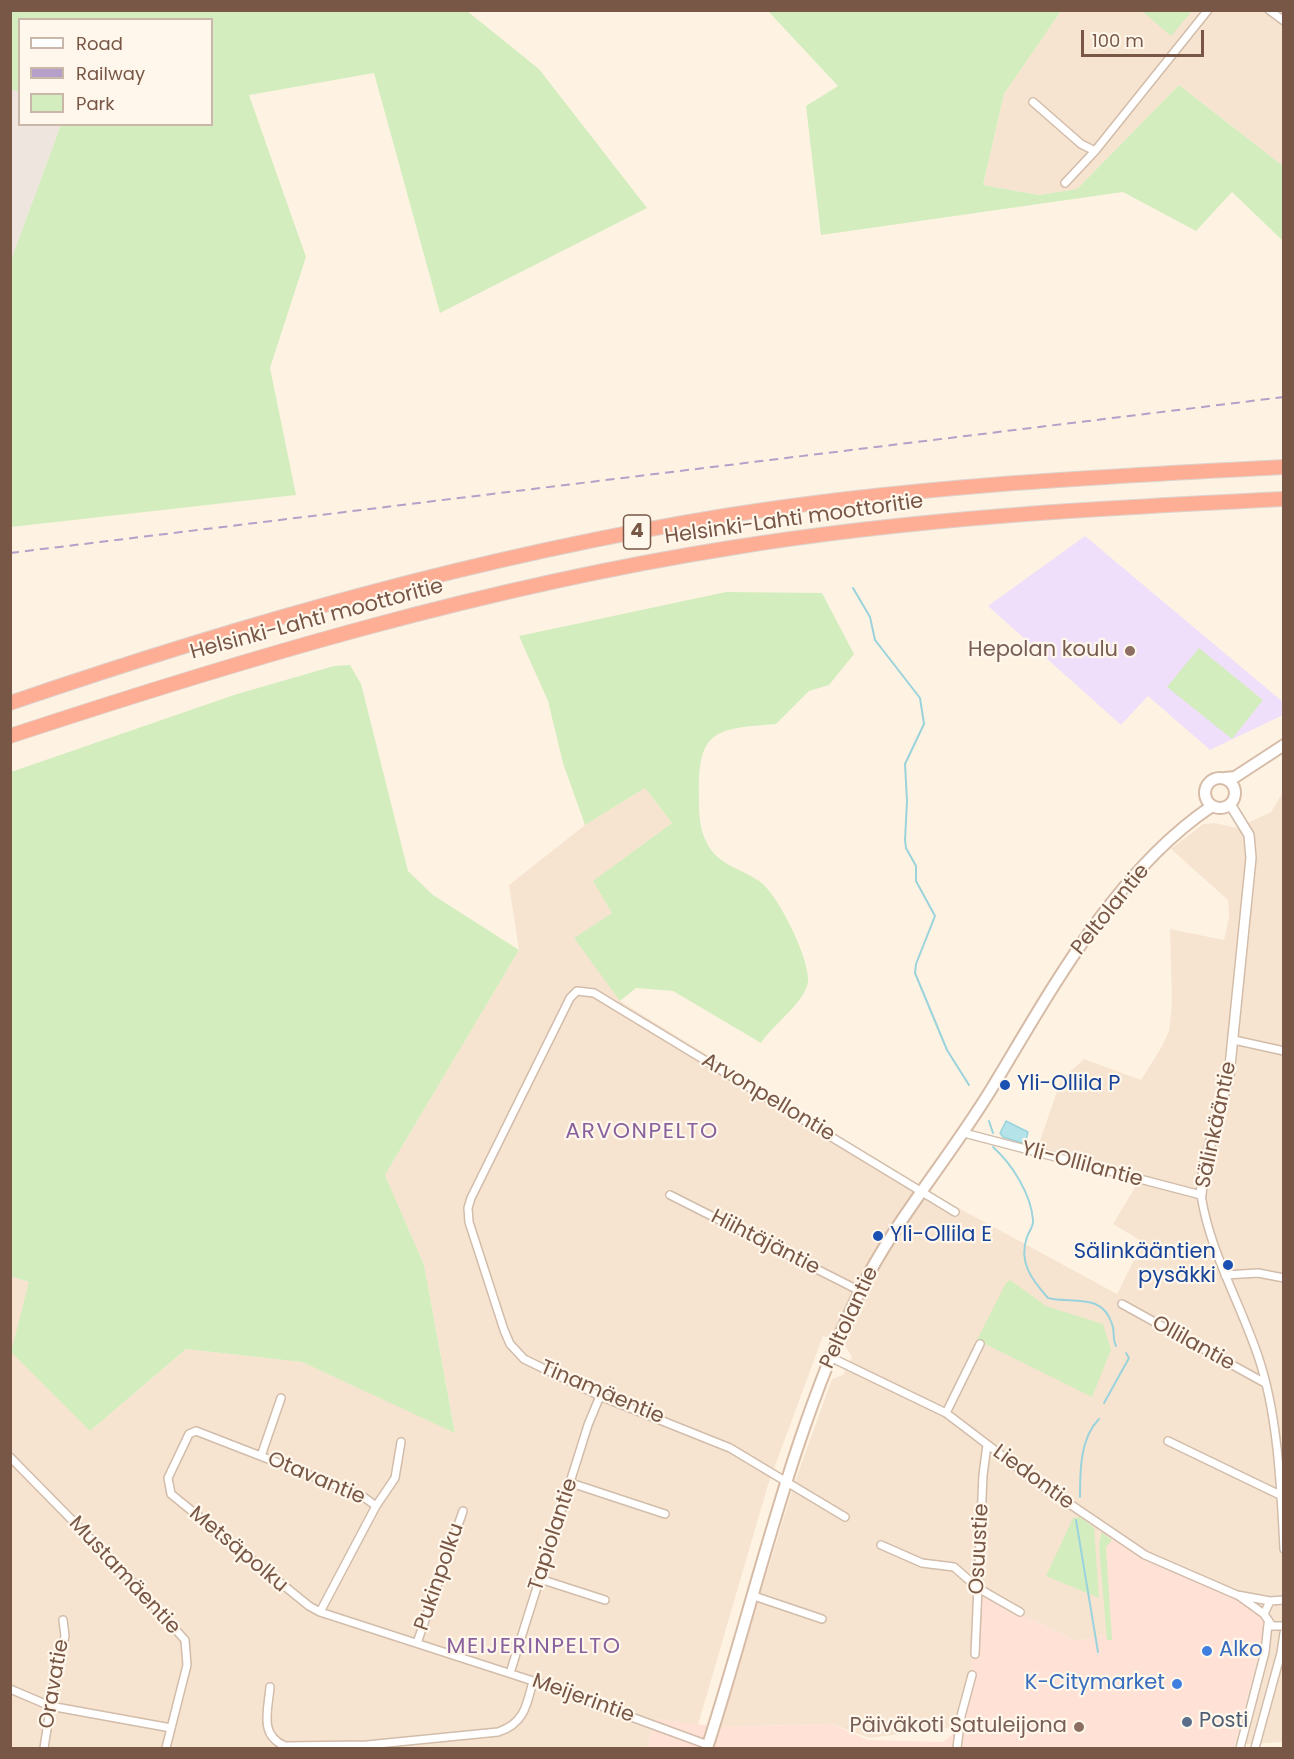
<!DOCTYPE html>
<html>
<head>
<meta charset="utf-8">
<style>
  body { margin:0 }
  #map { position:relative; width:1294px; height:1759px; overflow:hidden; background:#fef3e2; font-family:Poppins,sans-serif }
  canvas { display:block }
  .frame { position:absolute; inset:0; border:12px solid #785746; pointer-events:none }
  .legend { position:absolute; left:18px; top:18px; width:195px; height:108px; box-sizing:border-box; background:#fff7eb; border:2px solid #c9b7a9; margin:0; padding:8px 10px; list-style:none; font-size:18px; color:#785746 }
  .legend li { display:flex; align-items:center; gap:12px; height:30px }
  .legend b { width:30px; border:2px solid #c9b7a9 }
  .scale { position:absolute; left:1081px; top:30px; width:123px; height:27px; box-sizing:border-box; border:3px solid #785746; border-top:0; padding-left:8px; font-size:18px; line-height:21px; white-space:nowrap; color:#785746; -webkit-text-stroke:4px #fff7eb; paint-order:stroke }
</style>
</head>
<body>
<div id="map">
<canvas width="1294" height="1759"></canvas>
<div class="frame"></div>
<ul class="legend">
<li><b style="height:8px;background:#fff"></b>Road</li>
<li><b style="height:8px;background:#b5a0c9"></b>Railway</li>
<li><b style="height:16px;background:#d3edbf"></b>Park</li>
</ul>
<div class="scale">100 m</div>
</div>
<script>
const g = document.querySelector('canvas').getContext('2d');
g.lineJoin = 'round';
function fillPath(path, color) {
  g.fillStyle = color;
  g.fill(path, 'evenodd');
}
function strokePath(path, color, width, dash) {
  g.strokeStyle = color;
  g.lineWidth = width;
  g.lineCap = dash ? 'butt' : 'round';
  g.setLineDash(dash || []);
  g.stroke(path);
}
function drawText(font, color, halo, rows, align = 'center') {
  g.font = font + ' Poppins,sans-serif';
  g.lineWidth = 4.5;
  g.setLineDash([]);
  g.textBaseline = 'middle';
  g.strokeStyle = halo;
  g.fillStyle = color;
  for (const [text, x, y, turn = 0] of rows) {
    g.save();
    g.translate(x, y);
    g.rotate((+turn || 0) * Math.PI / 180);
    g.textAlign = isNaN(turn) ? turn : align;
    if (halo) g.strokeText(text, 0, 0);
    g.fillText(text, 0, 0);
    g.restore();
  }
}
fillPath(new Path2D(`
  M1061,11H1283V166L1179,85L1077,189L1039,195L983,185L1004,94Z
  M645,788L672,823L594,881L612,913L620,1001L931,1193L1117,1294L1143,1242L1113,1224L1137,1184L1035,1155L1061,1080L1084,1059L1141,1080L1161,1048L1169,1031L1172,1003L1170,929L1224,940L1229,917L1228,900L1171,849L1203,824L1215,823L1237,828L1271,812L1283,792V1742L1235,1745L1266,1625L1235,1595L1099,1527L1107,1635L1075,1641L982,1596L963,1726L869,1738L832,1724L720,1727L794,1484L832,1379L843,1375L852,1357L844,1344L823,1336L768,1485L698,1725L656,1719L647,1748H11V1276L29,1282L90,1431L186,1349L302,1362L455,1432L424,1265L385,1175L519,950L509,885L585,825Z`), '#f7e4d0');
fillPath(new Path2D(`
  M1099,1526L1235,1595L1262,1606V1618L1266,1625L1234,1748H647L656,1719L720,1727L832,1724L868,1740L943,1742L963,1726L982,1596L1075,1641L1107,1635Z`), '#ffe1d6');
fillPath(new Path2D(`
  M11,89L19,92L20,124L61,125L11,260Z`), '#ede5de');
fillPath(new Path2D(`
  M1085,536L1283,702V715L1210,750L1148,696L1121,725L988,606Z`), '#f0dffa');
fillPath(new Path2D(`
  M11,10L467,11L539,69L647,208L440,313L374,73L249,95L306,257L270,368L296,495L11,527V260L61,125L212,124V20H20L19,92L11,89Z
  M768,11H1061L1004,94L983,185L1039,195L1077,189L1179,85L1283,166V241L1232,192L1196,231L1123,192L821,235L806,106L838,86Z
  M1142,11H1192L1171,36Z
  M726,592L822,593L854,654L829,685L809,691L776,724C720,729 698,727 699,791C699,810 698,828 708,845C720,867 745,869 763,884C780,900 807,954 808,978C810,999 772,1025 761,1043L673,991L636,988L620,1001L574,938L612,913L593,881L672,823L645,788L585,825L563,763L548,701L519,636Z
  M1199,648L1263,700L1232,739L1167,687Z
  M350,665L361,684L408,871L433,895L519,950L385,1175L424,1265L455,1433L302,1362L186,1349L90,1431L11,1352L29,1282L10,1276L11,772L234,695L334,666Z
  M1010,1280L1046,1306L1103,1324L1111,1350L1092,1397L977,1340L1006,1283Z
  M1080,1517L1094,1528L1099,1598L1046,1576L1073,1518Z
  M1101,1532L1112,1540L1106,1547L1112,1640H1107L1099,1547Z`), '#d3edbf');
const water = new Path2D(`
  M1006,1121L1028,1132L1026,1140L1022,1143L1003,1137L1000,1133Z`);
fillPath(water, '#b5e3ea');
strokePath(water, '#9ad3dc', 1.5);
strokePath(new Path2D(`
  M853,588L870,617L875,640L920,698L924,724L905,764L907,801L905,840L906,848L916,866V881L935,916L916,964L915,973L947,1050L969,1085
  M989,1121L993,1133
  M993,1147C1012,1164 1031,1194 1033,1220C1034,1226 1029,1231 1027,1237C1018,1262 1032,1280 1048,1298C1071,1304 1102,1292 1112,1324C1115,1331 1112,1338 1116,1346
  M1104,1403L1129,1358L1126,1353
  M1080,1497C1080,1471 1080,1438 1099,1419
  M1076,1520L1098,1652`), '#9ad3dc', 2);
const minor = new Path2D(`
  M1269,10L1284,21
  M1033,102L1081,144L1095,151
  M1065,183L1095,151L1208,10
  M1234,1040L1284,1051
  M964,1133L1201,1195C1210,1253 1241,1304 1259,1359C1278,1416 1281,1489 1284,1549
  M670,1195L860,1291
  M1225,1275L1258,1273L1284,1278
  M1122,1304L1265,1383
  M830,1357L946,1413L1030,1477L1145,1555L1237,1595L1270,1601
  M946,1413L980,1344
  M1168,1441L1280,1495
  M261,1456L281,1398
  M10,1457L127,1576L185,1640L187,1665L166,1748
  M571,1483L665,1514
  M376,1506L395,1478L401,1442
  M845,1517L730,1448L600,1396L524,1359L510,1344L504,1330L469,1222L468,1208L471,1198L570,998L577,991L594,993L955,1212
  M881,1545L922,1563L954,1567L978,1588L1020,1612
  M540,1579L605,1600
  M754,1596L822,1619
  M1239,1596L1264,1614
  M1284,1600L1270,1601L1264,1614L1272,1626H1284
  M320,1612L376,1506L361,1495L196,1431L189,1434L168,1478L171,1494L309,1606L320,1612L533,1681L708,1745
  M417,1643L463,1511
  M975,1654L983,1475L987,1445
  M510,1673L588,1425L600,1396
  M270,1687C268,1711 259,1735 285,1746L367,1745L498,1732C524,1724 527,1705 533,1681
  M10,1689L50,1706L171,1728
  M44,1748L56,1671L65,1636L63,1620
  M957,1748L961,1716L972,1675
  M1240,1748L1265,1652L1268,1624
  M1255,1748L1281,1653L1284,1633`);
const tertiary = new Path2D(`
  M1201,1195L1204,1166L1229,1076L1251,858L1249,835L1230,804`);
const secondary = new Path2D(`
  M1205 793a15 15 0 1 1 30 0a15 15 0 1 1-30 0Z
  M1225,778L1235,777L1284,745
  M707,1748C756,1597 789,1438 859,1293C896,1217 955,1152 998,1078C1055,983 1118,869 1212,806`);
const motorway = new Path2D(`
  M10,703C244,623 480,556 724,516C909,486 1096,477 1284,467
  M10,736C247,658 484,587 730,548C914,518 1098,508 1284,499`);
strokePath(minor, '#d2bcaa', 10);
strokePath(tertiary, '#d2bcaa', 12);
strokePath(secondary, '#d6bba7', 14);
strokePath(motorway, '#dcd3cf', 16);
strokePath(minor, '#fff', 7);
strokePath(tertiary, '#fff', 9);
strokePath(secondary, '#fff', 10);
strokePath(motorway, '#feae94', 14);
strokePath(new Path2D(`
  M10,553L1284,397`), '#b5a0c9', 2, [9, 6]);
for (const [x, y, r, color] of [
  [1130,651,6,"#8d6e63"],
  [1005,1085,6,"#1a4fb4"],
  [878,1236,6,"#1a4fb4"],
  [1228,1265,6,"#1a4fb4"],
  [1207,1651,6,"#3f7fe0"],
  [1177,1684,6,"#3f7fe0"],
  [1187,1722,6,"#5c6f8a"],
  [1079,1727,6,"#8d6e63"]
]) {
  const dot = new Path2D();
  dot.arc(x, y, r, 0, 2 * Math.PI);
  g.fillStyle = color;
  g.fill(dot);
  strokePath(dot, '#fff7eb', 2);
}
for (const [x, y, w] of [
  [637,532,27]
]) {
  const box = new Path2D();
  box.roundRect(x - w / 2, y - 17, w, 34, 4.5);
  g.fillStyle = '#fff7eb';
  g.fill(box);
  strokePath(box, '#785746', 1.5);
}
drawText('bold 20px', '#785746', null, [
  ["4",637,532]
]);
drawText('21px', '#785746', '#fff7eb', [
  ["Helsinki-Lahti moottoritie",794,520,-8],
  ["Helsinki-Lahti moottoritie",317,620,-15],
  ["Peltolantie",1111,910,-51],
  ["Arvonpellontie",768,1098,31],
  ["Sälinkääntie",1217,1125,-78],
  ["Yli-Ollilantie",1082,1165,15],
  ["Hiihtäjäntie",765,1243,27],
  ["Peltolantie",850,1318,-65],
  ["Ollilantie",1193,1344,29],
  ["Tinamäentie",602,1393,23],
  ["Liedontie",1033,1478,36],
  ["Otavantie",316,1479,23],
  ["Tapiolantie",554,1535,-72],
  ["Osuustie",980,1549,-87],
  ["Metsäpolku",238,1550,40],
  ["Mustamäentie",124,1576,47],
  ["Pukinpolku",440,1577,-71],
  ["Oravatie",55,1684,-80],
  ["Meijerintie",583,1699,20]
]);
drawText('21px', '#785e54', '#fff7eb', [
  ["Hepolan koulu",1118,651],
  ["Päiväkoti Satuleijona",1067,1727]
], 'right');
drawText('21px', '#164399', '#fff7eb', [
  ["Yli-Ollila P",1017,1085],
  ["Yli-Ollila E",890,1236],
  ["Sälinkääntien",1216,1253,"right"],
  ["pysäkki",1216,1277,"right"]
], 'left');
drawText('21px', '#366cbe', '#fff7eb', [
  ["Alko",1219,1651],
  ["K-Citymarket",1165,1684,"right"]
], 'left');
drawText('21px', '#4e5e75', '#fff7eb', [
  ["Posti",1199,1722]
], 'left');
g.letterSpacing = '1.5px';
drawText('22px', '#88619d', '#fff7eb', [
  ["ARVONPELTO",642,1132],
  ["MEIJERINPELTO",534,1647]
]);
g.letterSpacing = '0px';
</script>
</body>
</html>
